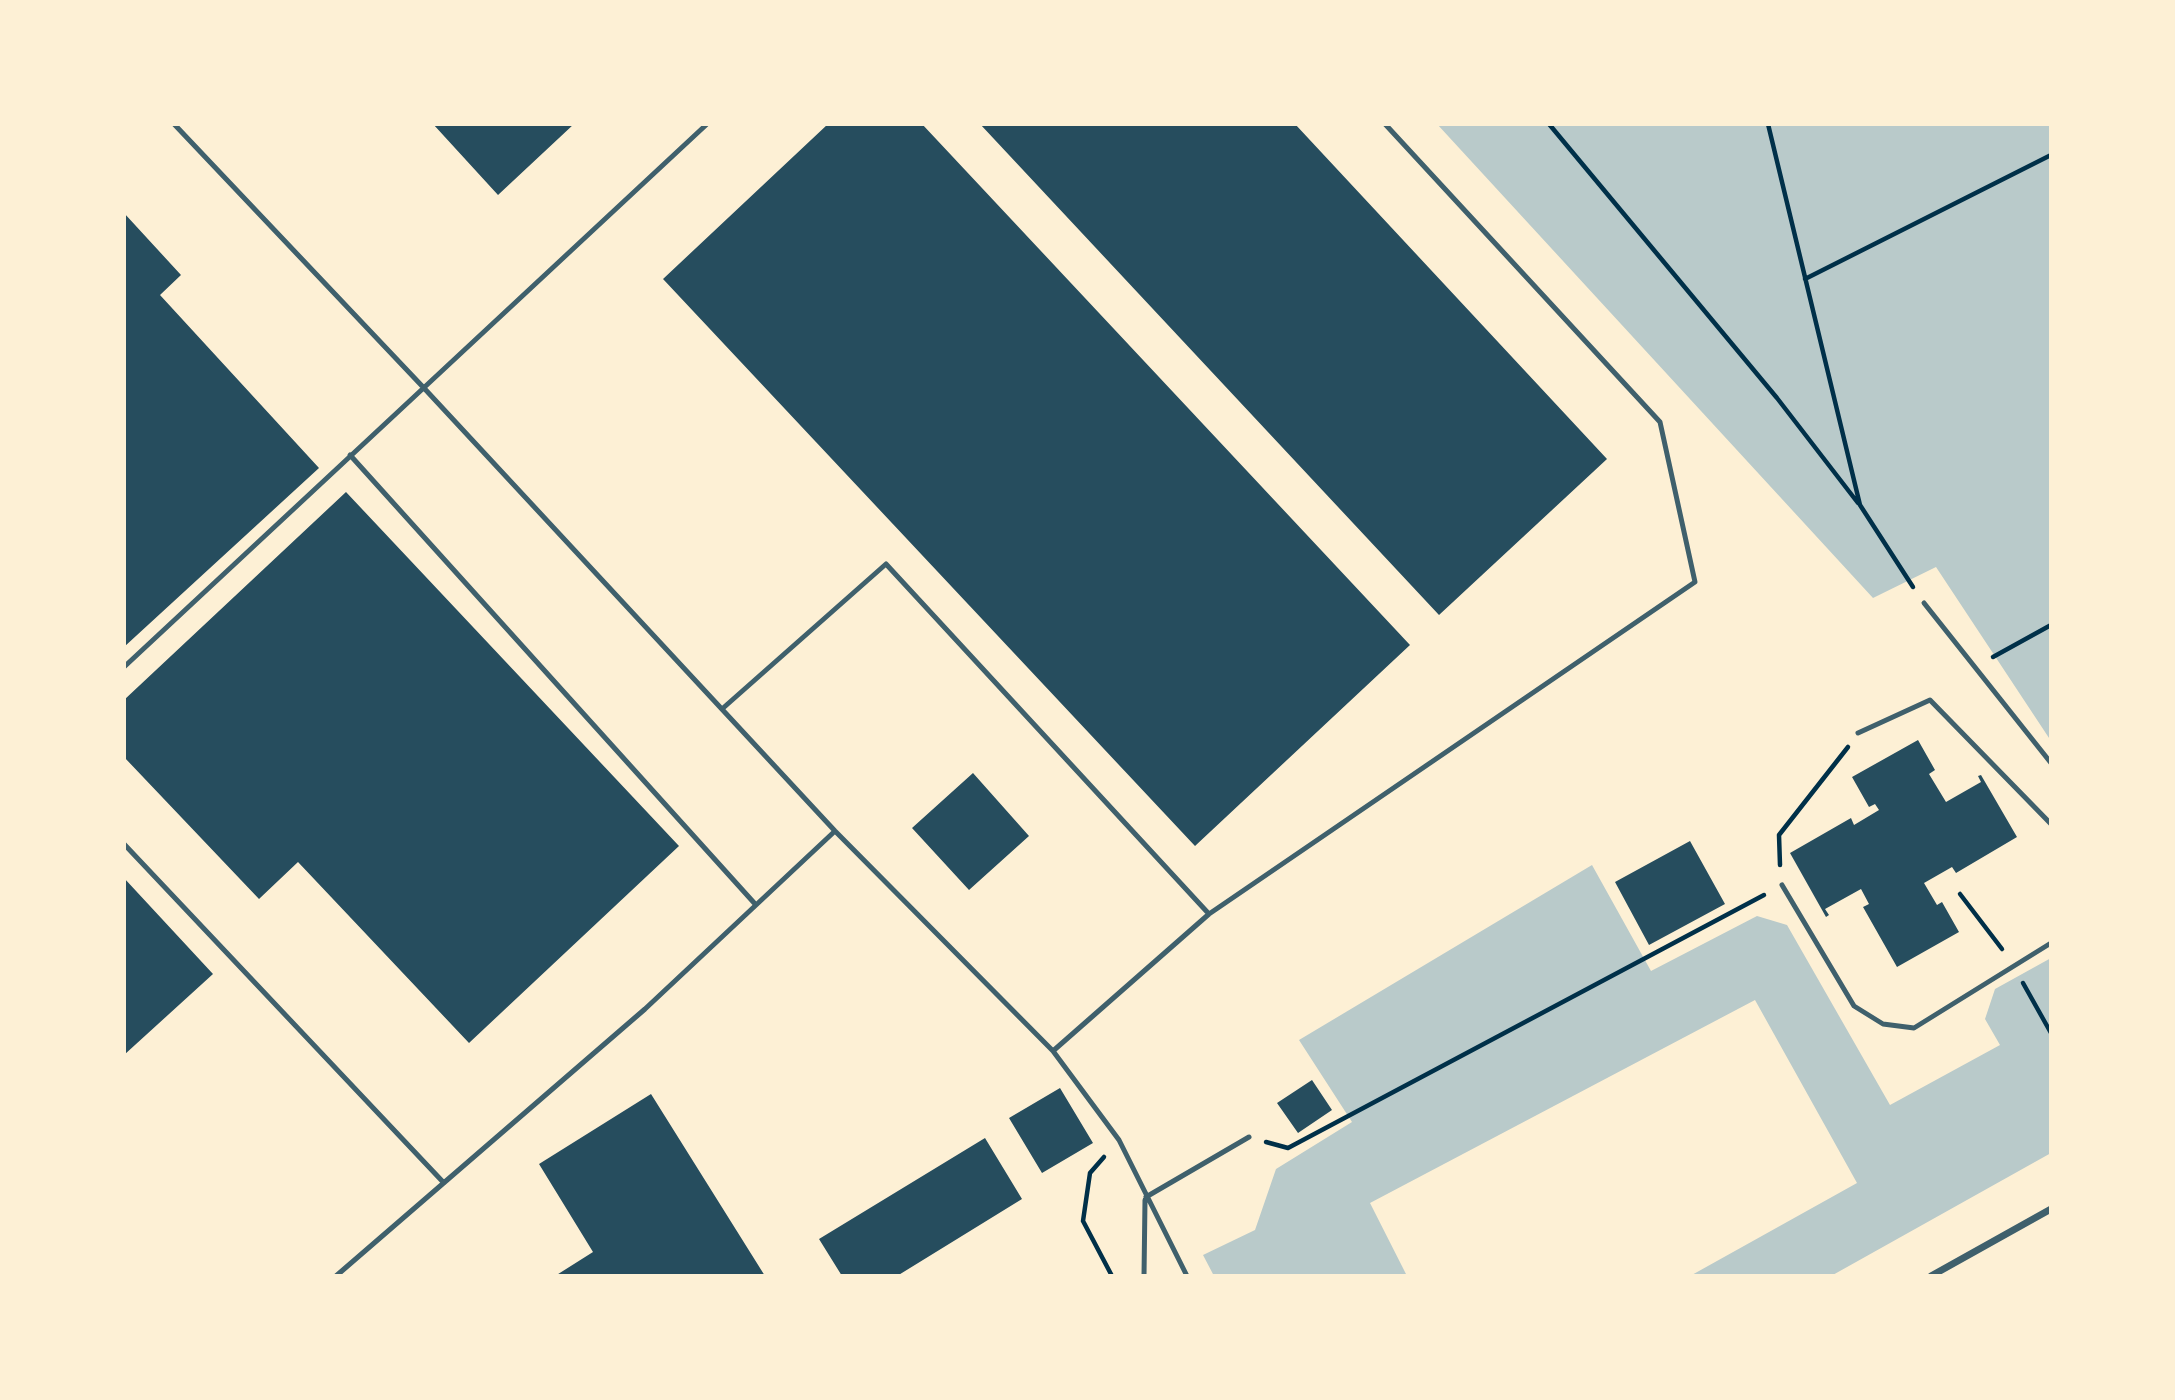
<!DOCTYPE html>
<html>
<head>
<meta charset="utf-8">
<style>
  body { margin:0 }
  #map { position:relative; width:2175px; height:1400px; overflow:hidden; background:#fdf0d5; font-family:"PT Sans Narrow",sans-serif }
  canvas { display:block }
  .frame { position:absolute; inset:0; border:126px solid #fdf0d5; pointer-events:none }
</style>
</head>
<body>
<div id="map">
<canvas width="2175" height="1400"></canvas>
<div class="frame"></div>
</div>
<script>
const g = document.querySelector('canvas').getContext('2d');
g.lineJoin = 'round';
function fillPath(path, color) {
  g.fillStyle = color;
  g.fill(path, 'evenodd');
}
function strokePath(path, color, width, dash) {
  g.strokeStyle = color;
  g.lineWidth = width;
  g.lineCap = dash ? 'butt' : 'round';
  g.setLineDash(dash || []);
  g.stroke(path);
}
fillPath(new Path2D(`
  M1437,124H2051V741L1936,567L1873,598Z
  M1592,865L1651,971L1757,916L1787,925L1890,1105L2000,1045L1985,1019L1995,989L2051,958V1153L1831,1276H1690L1857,1183L1755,1000L1370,1203L1407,1276H1214L1203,1255L1255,1230L1276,1169L1352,1122L1299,1040Z`), '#b9caca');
fillPath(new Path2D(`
  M433,124H574L498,195Z
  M828,124H922L1410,645L1195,846L663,279Z
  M980,124H1295L1607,459L1439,615Z
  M124,213L181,275L160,295L319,468L124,647Z
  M346,492L679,846L469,1043L298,862L259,899L124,757V700Z
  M1918,740L1935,770L1929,774L1946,802L1981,782L1978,776L1981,775L2017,837L1956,873L1952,867L1924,883L1937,905L1942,902L1959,932L1897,967L1863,907L1869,904L1861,889L1825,909L1829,915L1826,917L1790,853L1851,818L1854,825L1879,810L1875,804L1869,807L1852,777Z
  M973,773L1029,836L969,890L912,828Z
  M1690,841L1725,904L1649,945L1615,882Z
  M124,878L213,974L124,1055Z
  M1312,1080L1332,1110L1298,1133L1277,1103Z
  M1060,1088L1093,1143L1042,1173L1009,1118Z
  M651,1094L765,1276H555L593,1252L539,1164Z
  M985,1138L1022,1199L897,1276H842L819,1239Z`), '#264d5e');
strokePath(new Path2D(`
  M1549,124L1777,398L1858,503
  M1768,124L1860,505L1913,587
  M1805,279L2051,155
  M1993,657L2051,625
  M1780,865L1779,835L1848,747
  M1960,894L2002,949
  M2023,983L2051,1033
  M1266,1142L1288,1148L1764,895
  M1104,1157L1090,1173L1083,1221L1112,1276`), '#003049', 4.5);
strokePath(new Path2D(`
  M174,124L423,387L835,831L1053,1051L1119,1140L1187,1276
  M350,455L756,905
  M1924,603L2051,763
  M124,667L707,124
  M722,709L886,564L1209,914
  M1858,733L1930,700L2051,824
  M124,844L444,1183
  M1782,885L1854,1006L1883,1024L1914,1028L2051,943
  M1053,1051L1209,914L1695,582L1660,422L1385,124
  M1146,1197L1249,1137
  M336,1276L645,1009L835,831
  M1144,1276L1145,1200`), '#3f606c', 5);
strokePath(new Path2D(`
  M1931,1276L2051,1209`), '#3f606c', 7);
</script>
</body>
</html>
